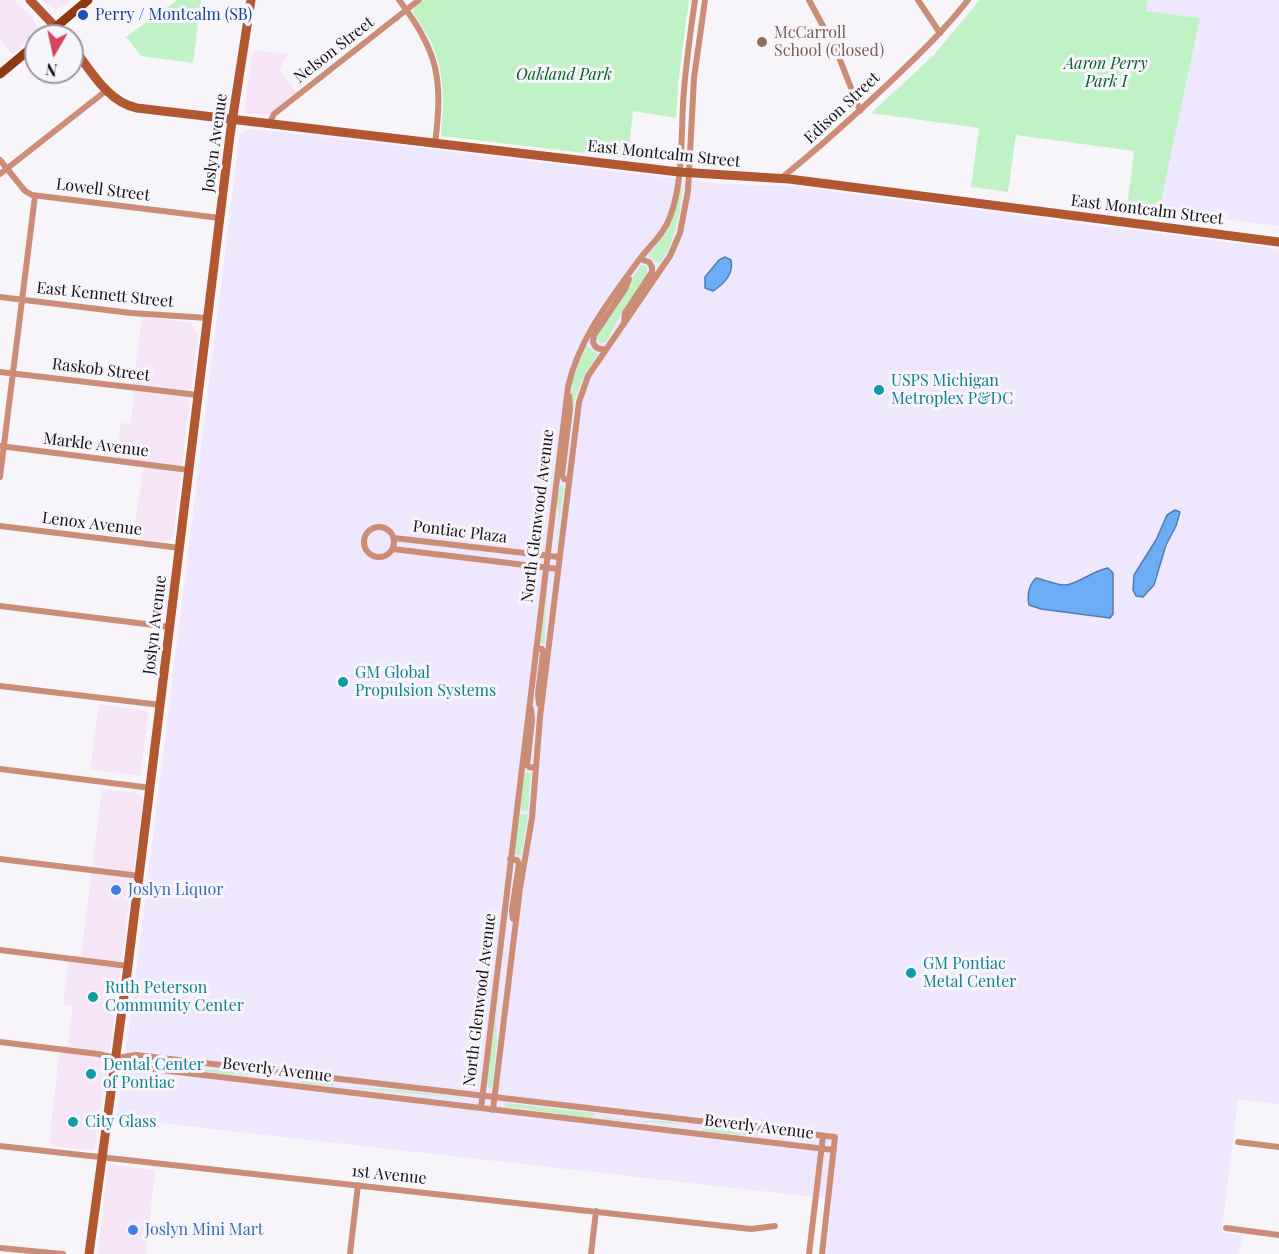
<!DOCTYPE html>
<html>
<head>
<meta charset="utf-8">
<style>
  body { margin:0 }
  #map { position:relative; width:1279px; height:1254px; overflow:hidden; background:#f7f4fa; font-family:"Playfair Display",serif }
  canvas { display:block }
  .north { position:absolute; left:24px; top:24px; width:60px; height:60px; box-sizing:border-box; background:#f7f4fa; border:2px solid #9c999e; border-radius:50%; rotate:189deg; font-size:16px; font-weight:700; line-height:24px; text-align:center; color:#131114 }
  .north::after { content:''; display:block; margin:auto; width:21px; height:27px; background:#d5455d; clip-path:polygon(50% 0,100% 100%,50% 72%,0 100%) }
</style>
</head>
<body>
<div id="map">
<canvas width="1279" height="1254"></canvas>
<div class="north">N</div>
</div>
<script>
const g = document.querySelector('canvas').getContext('2d');
g.lineJoin = 'round';
function fillPath(path, color) {
  g.fillStyle = color;
  g.fill(path, 'evenodd');
}
function strokePath(path, color, width, dash) {
  g.strokeStyle = color;
  g.lineWidth = width;
  g.lineCap = dash ? 'butt' : 'round';
  g.setLineDash(dash || []);
  g.stroke(path);
}
function drawText(font, color, halo, rows, align = 'center') {
  g.font = font + ' "Playfair Display",serif';
  g.lineWidth = 6;
  g.setLineDash([]);
  g.textBaseline = 'middle';
  g.strokeStyle = halo;
  g.fillStyle = color;
  for (const [text, x, y, turn = 0] of rows) {
    g.save();
    g.translate(x, y);
    g.rotate((+turn || 0) * Math.PI / 180);
    g.textAlign = isNaN(turn) ? turn : align;
    if (halo) g.strokeText(text, 0, 0);
    g.fillText(text, 0, 0);
    g.restore();
  }
}
fillPath(new Path2D(`
  M0,0H14L34,20L37,27L36,33L30,39L11,54L0,39Z
  M42,0H71L62,7L56,9L50,7Z
  M252,50L288,54L279,70L297,92L268,115L244,113Z
  M142,317L190,322L198,334L173,538L165,542L133,538L143,468L116,464L121,423L130,424L135,392L132,391Z
  M99,704L149,711L140,776L90,769Z
  M102,789L137,793L143,798L106,1078L94,1150L49,1146L60,1046H68L73,1006L63,1004L69,955L81,956Z
  M108,1164L155,1170L146,1254H98Z`), '#f6e5f7');
fillPath(new Path2D(`
  M1148,0H1279V226L1159,211L1200,18L1146,11Z
  M248,129L337,138L722,184L790,186L1279,249V1104L1238,1099L1222,1232L1242,1235L1239,1254H826L832,1199L116,1118L128,1038L239,141L241,133Z`), '#efe7fd');
fillPath(new Path2D(`
  M177,0H201L193,63L141,56L126,37Z
  M424,0H689L679,76L676,118L633,111L628,158L441,136C444,102 445,71 430,40C425,30 418,21 413,12L414,8Z
  M980,0H1148L1146,11L1200,18L1159,211L1127,208L1134,151L1016,135L1008,192L971,187L979,128L871,113L933,56Z
  M680,189L682,190C679,215 675,244 659,264L648,255C666,235 676,216 680,189Z
  M641,265L647,267V278L616,322L607,341L600,344L597,339L599,330Z
  M586,346L598,354L583,378L575,398L564,475L573,379Z
  M560,485L564,487L556,545L559,514L557,500Z
  M548,580L545,619V642L544,644L540,642Z
  M527,772L531,773L528,811L520,810L524,774Z
  M519,814L528,815L521,856L515,854Z
  M500,981L496,1021L497,1042L492,1086L489,1088L487,1085Z
  M137,1062L201,1070H231L273,1075L223,1074Z
  M302,1078L333,1082L334,1086L301,1083Z
  M343,1087L400,1090L470,1099Z
  M507,1103L593,1113L594,1114L592,1118L507,1107L504,1105Z
  M604,1117L632,1121H663L693,1125L604,1119Z
  M703,1126L805,1138H806L761,1134L739,1135L702,1131Z`), '#c0f2c6');
const water = new Path2D(`
  M725,257L731,260C734,274 724,284 713,291L705,288V277L719,260Z
  M1175,510L1180,512L1176,526L1166,545L1154,585L1143,597L1136,596L1133,590L1134,575L1156,540L1167,515Z
  M1108,568L1113,573V614L1110,618L1041,609L1029,605C1027,595 1029,585 1036,578C1046,580 1055,585 1064,585C1076,586 1093,570 1108,568Z`);
fillPath(water, '#6cadf6');
strokePath(water, '#517eb2', 1.5);
strokePath(new Path2D(`
  M399,0C439,52 443,80 435,144
  M809,0L837,52L860,111
  M918,0L940,33
  M269,124L274,114L419,0
  M0,160L25,191L32,195L220,218
  M0,174L107,90
  M780,179C818,149 853,117 888,84C916,57 944,31 968,0
  M0,297L131,313L208,318
  M624,324L625,313L652,272V267L649,262L640,259
  M606,349C600,350 595,349 593,342L594,335L625,289L629,279
  M0,372L198,395
  M0,446L189,470
  M0,477L35,196
  M569,480L564,479L562,475L570,409L569,396
  M0,526L180,548
  M364 542a15 15 0 1 1 30 0a15 15 0 1 1-30 0Z
  M394,538L559,557
  M393,549L558,569
  M0,606L170,627
  M536,648L542,649L543,653L538,694L539,704
  M0,686L161,705
  M531,709L532,720L527,765L529,767L536,768
  M0,769L151,788
  M0,859L140,876
  M510,859L517,860L519,864L512,910L513,919
  M0,950L128,966
  M0,1042L98,1054L116,1058L136,1067L834,1150
  M117,1058L136,1055L835,1137L822,1254
  M481,1108L568,387C578,341 608,302 636,264C647,248 663,236 670,217C683,182 681,141 683,104C685,69 690,35 695,0
  M493,1110L520,888L532,818L540,717L579,402L588,376L670,256L680,233L688,191L694,78L705,0
  M1238,1142L1279,1147
  M0,1146L751,1229L775,1226
  M1226,1228L1279,1235
  M0,1248L63,1254
  M350,1254L358,1185
  M591,1254L596,1211
  M809,1254L823,1136`), '#cb8d75', 6);
strokePath(new Path2D(`
  M30,0L64,36
  M72,46C90,69 107,102 137,108L679,172L789,179L1279,242
  M89,1254L128,966L230,135L251,0`), '#b15833', 9);
strokePath(new Path2D(`
  M45,36L88,0
  M0,74L36,44`), '#8f3912', 9);
for (const [x, y, r, color] of [
  [83,15,6,"#1a4fb4"],
  [762,42,6,"#8d6e63"],
  [879,390,6,"#0f9aa8"],
  [343,682,6,"#0f9aa8"],
  [116,890,6,"#3f7fe0"],
  [911,973,6,"#0f9aa8"],
  [93,997,6,"#0f9aa8"],
  [91,1074,6,"#0f9aa8"],
  [73,1122,6,"#0f9aa8"],
  [133,1230,6,"#3f7fe0"]
]) {
  const dot = new Path2D();
  dot.arc(x, y, r, 0, 2 * Math.PI);
  g.fillStyle = color;
  g.fill(dot);
  strokePath(dot, '#f7f4fa', 2);
}
drawText('16px', '#164399', '#f7f4fa', [
  ["Perry / Montcalm (SB)",95,15]
], 'left');
drawText('16px', '#785e54', '#f7f4fa', [
  ["McCarroll",774,33],
  ["School (Closed)",774,51]
], 'left');
drawText('16px', '#131114', '#f7f4fa', [
  ["Nelson Street",334,50,-38],
  ["Edison Street",842,108,-43],
  ["Joslyn Avenue",215,143,-82],
  ["East Montcalm Street",664,154,6],
  ["Lowell Street",103,190,7],
  ["East Montcalm Street",1147,210,7],
  ["East Kennett Street",105,295,6],
  ["Raskob Street",101,370,7],
  ["Markle Avenue",96,445,7],
  ["North Glenwood Avenue",538,516,-83],
  ["Lenox Avenue",92,524,7],
  ["Pontiac Plaza",460,532,7],
  ["Joslyn Avenue",155,625,-83],
  ["North Glenwood Avenue",480,1000,-83],
  ["Beverly Avenue",277,1070,7],
  ["Beverly Avenue",759,1127,7],
  ["1st Avenue",389,1175,6]
]);
drawText('italic 16px', '#006225', '#f7f4fa', [
  ["Aaron Perry",1106,64],
  ["Park I",1106,82],
  ["Oakland Park",564,75]
]);
drawText('16px', '#0d838f', '#f7f4fa', [
  ["USPS Michigan",891,381],
  ["Metroplex P&DC",891,399],
  ["GM Global",355,673],
  ["Propulsion Systems",355,691],
  ["GM Pontiac",923,964],
  ["Metal Center",923,982],
  ["Ruth Peterson",105,988],
  ["Community Center",105,1006],
  ["Dental Center",103,1065],
  ["of Pontiac",103,1083],
  ["City Glass",85,1122]
], 'left');
drawText('16px', '#366cbe', '#f7f4fa', [
  ["Joslyn Liquor",128,890],
  ["Joslyn Mini Mart",145,1230]
], 'left');
</script>
</body>
</html>
